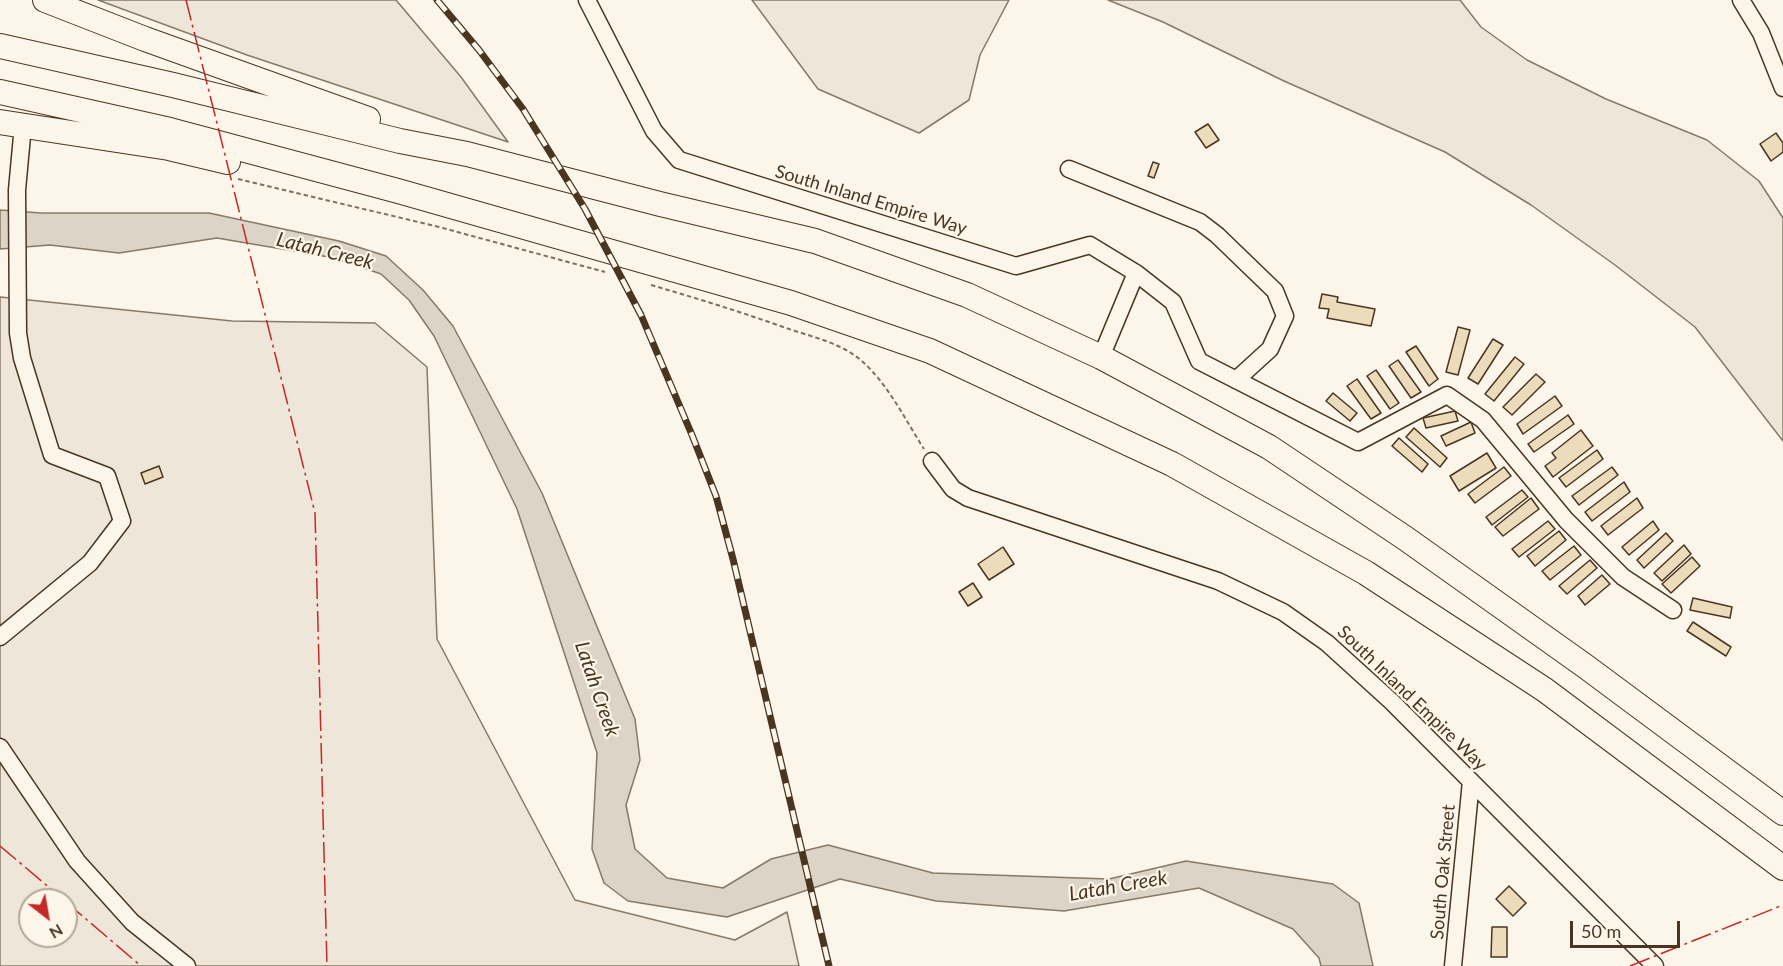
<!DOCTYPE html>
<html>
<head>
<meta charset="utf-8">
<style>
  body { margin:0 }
  #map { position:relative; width:1783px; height:966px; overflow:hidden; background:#fbf6e9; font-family:Lato,sans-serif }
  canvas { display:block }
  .north { position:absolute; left:18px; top:888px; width:60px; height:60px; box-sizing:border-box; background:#fbf6e9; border:2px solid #b4a999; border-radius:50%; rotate:149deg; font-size:16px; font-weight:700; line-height:24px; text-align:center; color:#4a3520 }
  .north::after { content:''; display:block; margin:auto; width:21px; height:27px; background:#c62828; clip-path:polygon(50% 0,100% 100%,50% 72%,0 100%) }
  .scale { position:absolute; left:1570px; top:921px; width:110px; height:27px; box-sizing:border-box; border:3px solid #4a3520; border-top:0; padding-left:8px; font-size:18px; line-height:21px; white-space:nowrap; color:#4a3520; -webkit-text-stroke:4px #fbf6e9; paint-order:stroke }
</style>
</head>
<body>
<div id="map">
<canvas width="1783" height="966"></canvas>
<div class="north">N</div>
<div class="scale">50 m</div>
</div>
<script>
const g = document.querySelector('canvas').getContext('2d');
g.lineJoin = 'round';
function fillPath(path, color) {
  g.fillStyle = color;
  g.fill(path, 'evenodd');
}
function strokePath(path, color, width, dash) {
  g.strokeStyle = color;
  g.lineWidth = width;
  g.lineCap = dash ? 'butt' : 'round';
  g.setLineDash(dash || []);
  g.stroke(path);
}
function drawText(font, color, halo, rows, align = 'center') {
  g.font = font + ' Lato,sans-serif';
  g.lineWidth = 4.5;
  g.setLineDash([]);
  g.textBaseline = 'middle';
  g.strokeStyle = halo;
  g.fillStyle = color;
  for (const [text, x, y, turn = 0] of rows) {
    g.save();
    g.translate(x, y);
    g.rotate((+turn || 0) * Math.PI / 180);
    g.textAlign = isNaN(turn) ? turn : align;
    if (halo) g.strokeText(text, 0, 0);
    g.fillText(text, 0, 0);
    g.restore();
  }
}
const green = new Path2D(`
  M98,0H396L461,77L508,142L247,55Z
  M752,0H1009L980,55L969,100L919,133L818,89Z
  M1108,0H1460L1481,27L1527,60L1606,99L1707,140L1759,181L1783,218V441L1695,327L1615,265L1531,205L1445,152L1284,81L1163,22Z
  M0,297L232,321L375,323L427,367L437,639L575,900L735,940L787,912L799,966H0ZM30,900H66V936H30Z`);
fillPath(green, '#ede6d9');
strokePath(green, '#887966', 1.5);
const water = new Path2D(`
  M0,210L41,213H209L339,241L386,256L423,290L453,326L542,493L635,719L640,760L626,805L635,849L667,878L723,888L771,859L828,845L933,873L1109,879L1186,861L1333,884L1359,903L1373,966H1321L1319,958L1293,929L1199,888L1064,911L936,901L840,879L727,917L628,901L604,883L592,849L597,753L517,509L434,336L409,300L381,274L335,258L217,238L119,253L50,245L0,249Z`);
fillPath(water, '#dcd4c6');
strokePath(water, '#887966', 1.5);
const building = new Path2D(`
  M1208,124L1219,140L1206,148L1195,132Z
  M1776,133L1783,143V152L1771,161L1760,144Z
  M1153,162L1159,164L1154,178L1148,176Z
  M1322,294L1338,297L1337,302L1375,309L1371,326L1327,318L1329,309L1319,308Z
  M1458,327L1470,330L1458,375L1446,372Z
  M1493,339L1503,345L1478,384L1468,378Z
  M1416,346L1438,379L1429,386L1406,352Z
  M1515,357L1524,364L1494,401L1485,394Z
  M1398,360L1421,392L1411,398L1389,366Z
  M1376,370L1399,403L1390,409L1367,376Z
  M1536,374L1545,382L1512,415L1503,407Z
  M1357,379L1381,413L1371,419L1347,386Z
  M1333,393L1357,413L1350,421L1326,401Z
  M1555,396L1562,406L1523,434L1517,424Z
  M1455,411L1458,421L1426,428L1423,418Z
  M1568,415L1574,424L1534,452L1528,444Z
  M1471,422L1475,433L1446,446L1441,436Z
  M1414,428L1447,458L1440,467L1406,437Z
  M1581,430L1593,446L1553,477L1545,466L1556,458L1552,453Z
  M1399,438L1428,464L1422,472L1392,446Z
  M1597,450L1603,459L1566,487L1559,478Z
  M1487,453L1496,468L1459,491L1450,476Z
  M159,466L163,477L145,484L141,473Z
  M1504,467L1511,476L1475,503L1468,494Z
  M1612,467L1618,475L1579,505L1572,496Z
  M1624,482L1630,492L1592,521L1585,512Z
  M1522,490L1528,497L1492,525L1486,517Z
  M1531,498L1539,509L1503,536L1495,527Z
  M1637,498L1643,508L1608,535L1601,526Z
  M1548,521L1555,529L1519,557L1512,549Z
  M1653,521L1659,530L1629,555L1622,547Z
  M1559,531L1566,540L1535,566L1527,556Z
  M1666,533L1673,541L1644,568L1637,560Z
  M1684,545L1691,554L1662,581L1654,573Z
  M1574,546L1581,555L1550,580L1542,571Z
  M1003,547L1014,564L989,580L978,564Z
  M1692,557L1700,566L1671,593L1662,584Z
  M1590,560L1597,568L1567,594L1559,586Z
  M1602,575L1610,584L1585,605L1578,596Z
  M973,583L982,597L968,606L959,592Z
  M1693,598L1732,607L1730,618L1690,610Z
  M1693,622L1731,647L1726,656L1687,631Z
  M1509,886L1526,903L1513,916L1496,899Z
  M1492,927H1507V957H1491Z`);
fillPath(building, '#ecdcbc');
strokePath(building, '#4a3520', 1.5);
const minor = new Path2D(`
  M587,0L654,131L679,160L1016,266L1090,245L1136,273L1173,302L1199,361L1358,442L1447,395L1483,420L1566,520L1623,577L1673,610
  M1741,0L1761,33L1783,88
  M1069,169L1200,222L1217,235L1275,291L1285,316L1270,349L1236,380
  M1101,357L1136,273
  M932,461L953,489L968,498L1218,581L1283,612L1327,643L1392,702L1655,966
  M0,637L90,563L122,521L107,476L52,455L22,358L18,333L17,190L23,125
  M0,747L77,861L132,922L187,966
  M1453,966L1471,781`);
const highway = new Path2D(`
  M45,0L145,39L368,119
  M0,46L173,85L400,141L467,154L660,204L815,241L967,295L1101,357L1269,447L1405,538L1585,666L1783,813
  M0,92L170,130L398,191L791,303L930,351L1172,464L1366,573L1545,690L1783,868
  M0,122L169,148L228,162`);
strokePath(minor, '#4a3520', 19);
strokePath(highway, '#4a3520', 26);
strokePath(new Path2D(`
  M238,179L439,227L605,272
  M651,285C696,298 741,312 786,328C812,337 843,343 864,363C889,386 906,421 924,449`), '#7f6f5c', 2, [4.5, 3]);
strokePath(minor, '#fbf6e9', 16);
strokePath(highway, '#fbf6e9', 24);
const rail = new Path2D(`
  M437,0L479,50L523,109L585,209L641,315L692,435L716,496L733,559L829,966`);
strokePath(rail, '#4a3520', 7);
strokePath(rail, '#fbf6e9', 4.5, [14]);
strokePath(new Path2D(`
  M186,0L315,513L327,966
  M0,846L64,900
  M66,902L141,966
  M1630,966L1783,905`), '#c62828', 1.5, [21, 4.5, 3, 4.5]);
drawText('18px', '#4a3520', '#fbf6e9', [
  ["South Inland Empire Way",871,200,17],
  ["South Inland Empire Way",1412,698,44],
  ["South Oak Street",1443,872,-85]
]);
drawText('italic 20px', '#4a3520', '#fbf6e9', [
  ["Latah Creek",325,251,14],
  ["Latah Creek",597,689,71],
  ["Latah Creek",1118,886,-10]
]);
</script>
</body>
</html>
